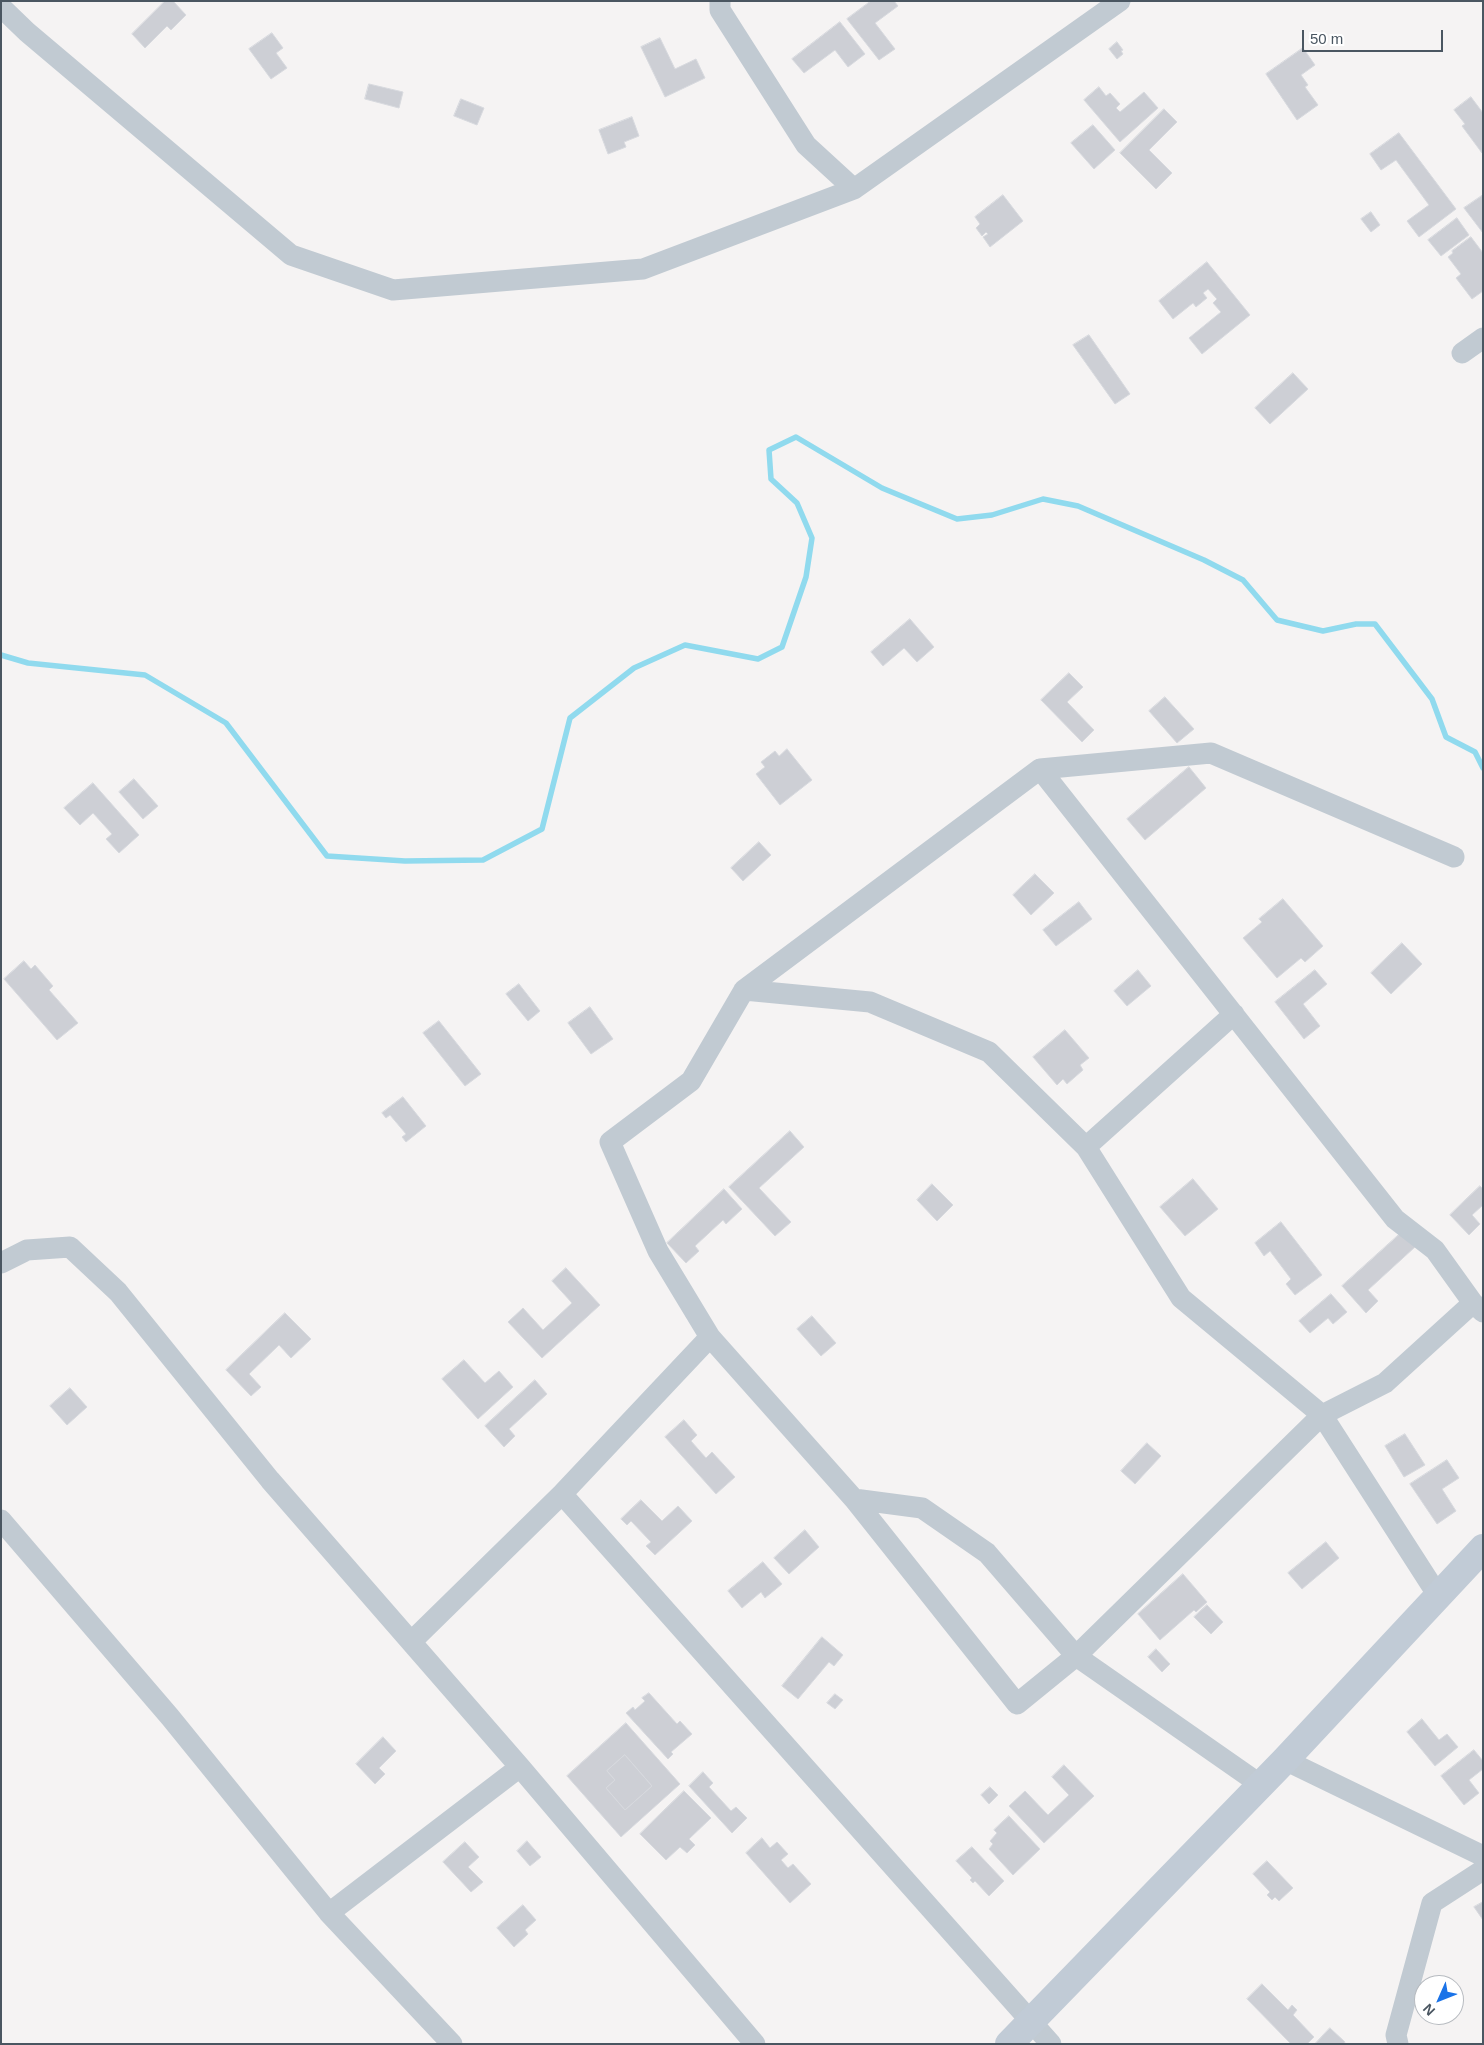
<!DOCTYPE html>
<html>
<head>
<meta charset="utf-8">
<style>
  body { margin:0 }
  #map { position:relative; width:1484px; height:2045px; overflow:hidden; background:#f5f3f3; font-family:Helvetica,sans-serif }
  canvas { display:block }
  .frame { position:absolute; inset:0; border:2px solid #4a5661; pointer-events:none }
  .north { position:absolute; left:1414px; top:1975px; width:50px; height:50px; box-sizing:border-box; background:#fff; border:1px solid #b7bbc0; border-radius:50%; rotate:226deg; font-size:14px; font-weight:700; line-height:20px; text-align:center; color:#4a5661 }
  .north::after { content:''; display:block; margin:auto; width:18px; height:22px; background:#1a73e8; clip-path:polygon(50% 0,100% 100%,50% 72%,0 100%) }
  .scale { position:absolute; left:1302px; top:30px; width:141px; height:22px; box-sizing:border-box; border:2px solid #4a5661; border-top:0; padding-left:6px; font-size:15px; line-height:18px; white-space:nowrap; color:#4a5661; -webkit-text-stroke:4px #fff; paint-order:stroke }
</style>
</head>
<body>
<div id="map">
<canvas width="1484" height="2045"></canvas>
<div class="frame"></div>
<div class="north">N</div>
<div class="scale">50 m</div>
</div>
<script>
const g = document.querySelector('canvas').getContext('2d');
g.lineJoin = 'round';
function strokePath(path, color, width, dash) {
  g.strokeStyle = color;
  g.lineWidth = width;
  g.lineCap = dash ? 'butt' : 'round';
  g.setLineDash(dash || []);
  g.stroke(path);
}
function fillPath(path, color) {
  g.fillStyle = color;
  g.fill(path, 'evenodd');
}
strokePath(new Path2D(`
  M1,655L28,663L145,675L226,723L327,856L405,861L483,860L542,829L570,718L634,668L685,645L758,659L782,647L806,577L812,538L797,503L771,479L769,450L796,437L882,488L957,519L992,515L1043,499L1078,506L1204,560L1243,580L1277,620L1323,631L1356,624H1375L1432,699L1446,737L1475,752L1483,768`), '#90daee', 5.5);
const building = new Path2D(`
  M165,1H173L186,15L171,30L167,26L145,48L132,34Z
  M871,1H894L898,6L875,23L895,49L879,60L847,19Z
  M840,22L865,54L848,67L835,50L804,73L792,59Z
  M272,33L283,48L276,53L287,68L271,79L249,49Z
  M660,38L675,69L696,59L705,78L665,97L641,47Z
  M1117,42L1123,50L1121,51L1123,54L1117,59L1109,49Z
  M1303,48L1315,65L1301,75L1308,85L1305,87L1318,105L1297,120L1266,74Z
  M369,84L403,92L399,108L365,99Z
  M1099,87L1106,96L1110,93L1120,104L1116,108L1120,112L1144,92L1158,108L1120,142L1084,100Z
  M1471,97L1483,113L1482,153L1462,126L1465,124L1454,110Z
  M461,99L484,108L477,125L454,116Z
  M1164,109L1177,122L1149,150L1172,173L1156,189L1120,153Z
  M632,117L639,136L624,142L626,147L608,154L599,130Z
  M1093,125L1115,150L1094,169L1071,143Z
  M1399,133L1456,209L1419,237L1407,221L1429,205L1396,160L1381,170L1370,154Z
  M1003,195L1023,221L990,247L983,237L988,234L986,232L982,236L976,228L980,224L975,217Z
  M1483,195V233L1464,208Z
  M1371,212L1380,225L1371,232L1361,219Z
  M1457,218L1469,235L1441,256L1428,240Z
  M1471,237L1483,253V291L1472,299L1456,278L1461,274L1448,257L1453,253L1452,251Z
  M1207,262L1250,315L1202,354L1189,338L1221,312L1213,303L1217,299L1208,289L1203,293L1207,298L1196,307L1193,303L1173,319L1159,301Z
  M1089,335L1130,394L1115,404L1073,345Z
  M1293,373L1308,389L1270,424L1255,408Z
  M910,619L934,647L917,662L904,648L883,666L871,652Z
  M1069,673L1083,687L1067,702L1094,730L1082,742L1041,700Z
  M1165,697L1194,729L1177,743L1149,711Z
  M787,749L812,780L780,805L756,774L765,767L761,762L775,751L779,756Z
  M1189,767L1206,788L1145,840L1127,819Z
  M134,779L158,806L143,819L119,792Z
  M93,783L139,835L119,853L106,839L112,834L93,813L80,825L64,808Z
  M759,842L771,855L743,881L731,868Z
  M1035,874L1054,893L1031,915L1013,895Z
  M1283,899L1323,946L1305,962L1301,958L1277,978L1243,938L1262,922L1259,919Z
  M1079,902L1092,919L1056,946L1043,930Z
  M1402,943L1422,964L1391,994L1371,973Z
  M24,961L31,969L35,965L53,986L49,990L78,1023L57,1040L4,979Z
  M1138,970L1151,986L1127,1006L1114,991Z
  M1315,970L1327,984L1303,1004L1320,1026L1304,1039L1275,1002Z
  M519,984L540,1011L528,1021L506,994Z
  M590,1007L613,1039L591,1054L568,1023Z
  M439,1021L481,1074L465,1086L423,1033Z
  M1065,1030L1089,1058L1080,1065L1083,1070L1067,1084L1063,1079L1057,1085L1033,1057Z
  M403,1097L426,1126L406,1142L402,1137L406,1134L390,1115L386,1118L382,1113Z
  M790,1131L804,1147L759,1188L791,1222L775,1236L729,1187Z
  M1193,1179L1218,1209L1185,1236L1160,1207Z
  M932,1184L953,1205L937,1221L917,1200Z
  M1480,1186L1483,1189V1205L1472,1215L1480,1224L1469,1235L1450,1215Z
  M724,1189L742,1209L726,1224L723,1220L695,1246L699,1251L686,1263L667,1243Z
  M1281,1222L1322,1275L1295,1295L1286,1284L1291,1279L1270,1251L1264,1256L1255,1243Z
  M1402,1232L1415,1247L1368,1290L1378,1301L1366,1313L1342,1286Z
  M566,1268L600,1305L542,1358L508,1322L523,1308L543,1330L572,1303L552,1281Z
  M1331,1294L1347,1312L1333,1324L1328,1318L1310,1333L1299,1321Z
  M285,1313L311,1339L291,1358L279,1345L249,1374L261,1387L251,1396L226,1370Z
  M812,1316L836,1343L821,1356L797,1329Z
  M464,1360L485,1383L499,1371L513,1387L478,1419L442,1379Z
  M535,1380L547,1394L509,1429L515,1436L504,1447L485,1426Z
  M70,1388L87,1407L67,1425L50,1406Z
  M684,1420L697,1435L691,1441L706,1458L712,1452L735,1477L716,1494L665,1437Z
  M1405,1434L1425,1465L1404,1477L1385,1446Z
  M1147,1443L1161,1456L1135,1484L1121,1471Z
  M1447,1460L1459,1478L1442,1489L1456,1511L1437,1524L1410,1484Z
  M641,1500L662,1521L678,1506L692,1521L655,1555L646,1546L651,1542L631,1521L627,1525L621,1519Z
  M805,1530L819,1547L789,1574L774,1558Z
  M1326,1542L1339,1558L1302,1589L1288,1573Z
  M763,1562L782,1584L765,1598L761,1592L742,1608L728,1591Z
  M1183,1574L1207,1602L1196,1612L1194,1610L1160,1640L1138,1614Z
  M1207,1605L1223,1622L1211,1634L1194,1617Z
  M822,1637L843,1655L834,1666L829,1662L798,1699L782,1686Z
  M1156,1649L1170,1664L1162,1672L1148,1657Z
  M649,1693L677,1724L680,1721L692,1734L671,1752L673,1754L668,1759L626,1713L633,1707L635,1710L645,1701L642,1698Z
  M835,1694L843,1700L835,1709L827,1703Z
  M1422,1719L1439,1740L1447,1734L1458,1747L1435,1766L1407,1732Z
  M626,1723L680,1784L621,1837L567,1776ZM625,1755L652,1786L625,1810L606,1788L615,1780L607,1771Z
  M383,1737L396,1751L379,1768L385,1774L375,1784L356,1764Z
  M1474,1750L1483,1761V1769L1469,1780L1479,1793L1464,1805L1441,1776Z
  M625,1755L652,1786L625,1810L606,1788L615,1780L607,1771Z
  M1064,1765L1094,1796L1044,1843L1009,1806L1025,1791L1048,1815L1069,1795L1052,1777Z
  M703,1772L713,1783L709,1787L731,1811L736,1807L747,1818L732,1833L689,1786Z
  M990,1787L998,1795L989,1804L981,1795Z
  M684,1791L711,1818L689,1839L695,1845L687,1853L680,1847L666,1860L640,1834Z
  M1009,1816L1040,1849L1013,1875L989,1849L993,1844L990,1841L997,1833L994,1830Z
  M762,1838L770,1848L777,1842L788,1854L781,1860L788,1868L793,1864L811,1884L790,1903L746,1853Z
  M527,1841L541,1857L530,1866L517,1851Z
  M465,1842L479,1857L468,1867L483,1882L471,1892L443,1862Z
  M972,1847L1004,1881L989,1896L975,1881L973,1883L970,1880L972,1878L956,1861Z
  M1267,1861L1293,1888L1279,1901L1275,1897L1272,1900L1267,1895L1270,1892L1253,1874Z
  M1483,1902V1920L1474,1907Z
  M523,1905L536,1920L525,1930L528,1934L514,1947L497,1928Z
  M1262,1984L1288,2010L1292,2005L1297,2010L1293,2015L1314,2037L1307,2044H1291L1247,1999Z
  M1330,2028L1345,2042L1344,2044H1315Z`);
fillPath(building, '#cdcfd5');
strokePath(building, '#d7d9de', 1);
strokePath(new Path2D(`
  M720,1V10L806,145L854,189
  M1,7L27,32L291,255L393,290L643,269L854,189L1120,1
  M1462,353L1483,338
  M1040,769L1395,1219L1435,1250L1473,1303L1483,1312
  M744,990L1040,769L1211,753L1454,857
  M1086,1147L1234,1014
  M1,1263L27,1250L70,1247L118,1292L270,1480L520,1767L755,2044
  M710,1337L854,1499L1017,1704L1076,1656L1261,1785
  M562,1494L1051,2044
  M854,1499L922,1508L987,1553L1076,1656L1322,1415L1385,1383L1473,1303
  M1,1520L170,1717L329,1913L452,2044
  M411,1642L562,1494L710,1337L658,1251L610,1142L691,1081L744,990L870,1002L989,1052L1086,1147L1181,1298L1322,1415L1437,1594
  M1285,1760L1483,1856
  M329,1913L520,1767
  M1398,2044L1396,2035L1432,1903L1483,1870`), '#c1cad2', 21);
strokePath(new Path2D(`
  M1009,2044L1285,1760L1483,1548`), '#c1cbd6', 28);
</script>
</body>
</html>
